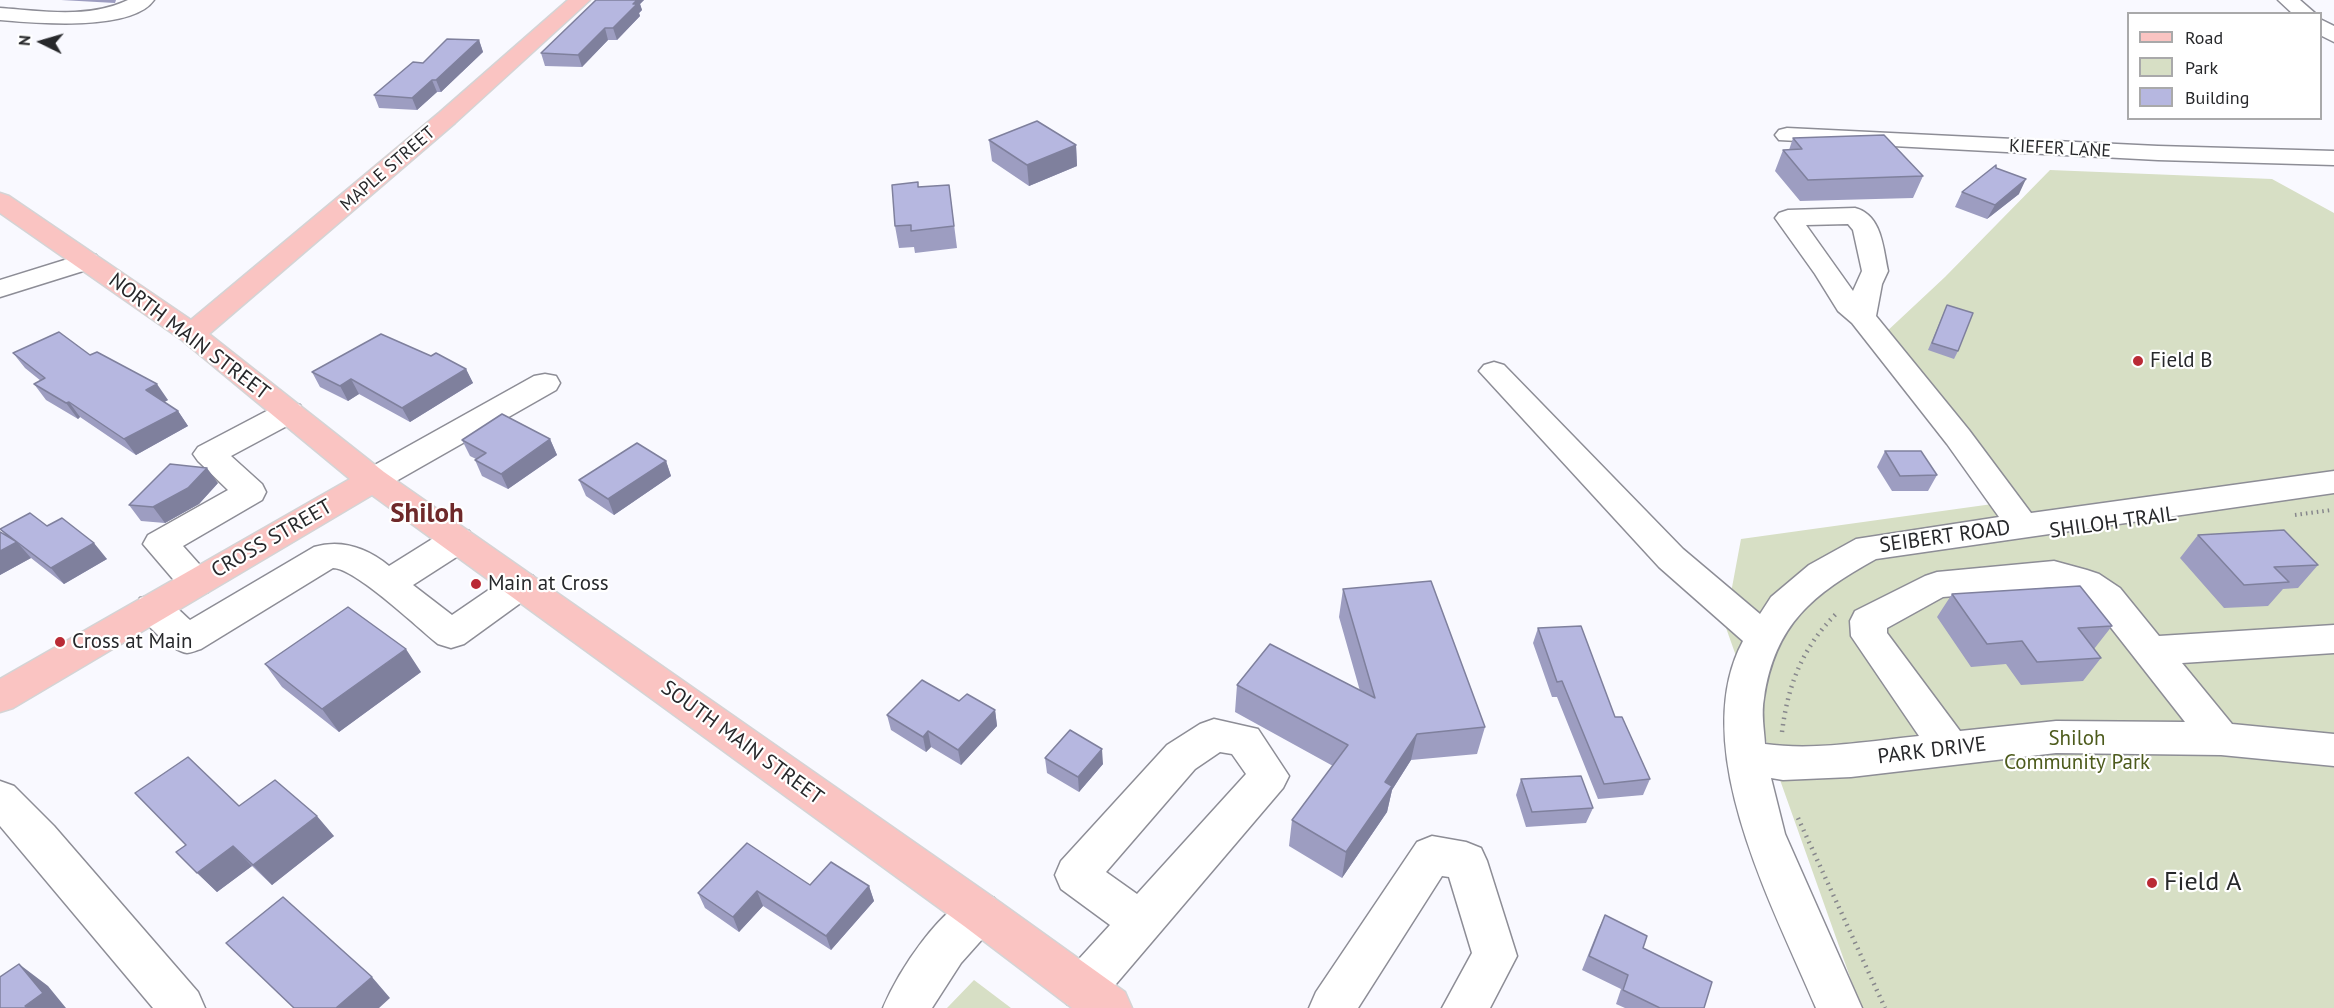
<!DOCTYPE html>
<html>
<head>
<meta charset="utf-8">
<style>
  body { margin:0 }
  #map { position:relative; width:2334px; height:1008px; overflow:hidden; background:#f9f9ff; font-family:"PT Sans",sans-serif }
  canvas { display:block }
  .legend { position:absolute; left:2127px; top:12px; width:195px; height:108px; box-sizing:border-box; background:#fff; border:2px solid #a9a9aa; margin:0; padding:8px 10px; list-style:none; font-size:18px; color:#27282b }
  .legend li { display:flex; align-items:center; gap:12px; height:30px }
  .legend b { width:30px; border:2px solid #a9a9aa }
  .north { position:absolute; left:12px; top:12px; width:60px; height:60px; -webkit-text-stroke:4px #fff; paint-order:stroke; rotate:275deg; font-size:16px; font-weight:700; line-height:24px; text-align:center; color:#27282b }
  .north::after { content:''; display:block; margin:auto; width:21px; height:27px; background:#27282b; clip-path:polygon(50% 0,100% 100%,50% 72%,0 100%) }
</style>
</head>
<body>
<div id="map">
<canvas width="2334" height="1008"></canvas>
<ul class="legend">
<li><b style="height:8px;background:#fac4c2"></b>Road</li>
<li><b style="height:16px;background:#d7dfc5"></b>Park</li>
<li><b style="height:16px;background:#b6b7e0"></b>Building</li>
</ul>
<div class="north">N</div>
</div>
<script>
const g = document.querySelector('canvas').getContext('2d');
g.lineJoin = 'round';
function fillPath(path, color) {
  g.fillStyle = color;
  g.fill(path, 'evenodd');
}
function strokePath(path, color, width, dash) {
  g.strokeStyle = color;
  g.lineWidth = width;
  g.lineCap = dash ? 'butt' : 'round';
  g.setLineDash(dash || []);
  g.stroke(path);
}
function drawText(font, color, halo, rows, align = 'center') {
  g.font = font + ' "PT Sans",sans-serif';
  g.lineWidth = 4.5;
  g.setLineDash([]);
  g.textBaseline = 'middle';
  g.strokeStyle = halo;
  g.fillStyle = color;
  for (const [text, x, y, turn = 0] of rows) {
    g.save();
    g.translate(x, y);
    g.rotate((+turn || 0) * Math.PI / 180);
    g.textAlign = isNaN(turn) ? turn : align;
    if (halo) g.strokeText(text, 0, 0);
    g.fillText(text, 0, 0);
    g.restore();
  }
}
fillPath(new Path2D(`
  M2050,170L2272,179L2334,213V1008H1861L1725,625L1741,539L2014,501L1884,334L1945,277Z
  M974,980L1011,1008H947Z`), '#d7dfc5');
const minor = new Path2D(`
  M128,0H154C132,32 34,23 0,20V8C43,11 88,19 128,0Z
  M2278,0H2300L2316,14H2293Z
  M2320,19L2334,26V42L2320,35Z
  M1787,128L2158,146L2334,151V165L2158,160L1779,140L1775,135L1779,130Z
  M1855,208C1882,215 1883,248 1888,271L1882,284L1876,316L1969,430L2031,513L2334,471V493L1876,559C1813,594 1775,624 1764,698C1761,713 1764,729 1765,744C1815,751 1869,741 1919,736L1851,636L1850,621L1855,611L1925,576L1937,572L2054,561L2087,570L2099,574L2120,588L2159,636L2334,625V653L2182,663L2232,724L2334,734V766L2221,755L2056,753L1851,777L1783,780L1771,778L1785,834L1862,1008H1816C1774,908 1686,747 1743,641L1659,567L1479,371L1484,365L1494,362L1504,365L1683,549L1760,614L1771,597L1809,565L1856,539L1999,517L1947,444L1852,323L1838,311L1815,274L1775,218L1779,213L1788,210ZM1848,224L1853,230L1862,271L1853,291L1806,225ZM2054,587L2075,593L2094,606L2185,722L2056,721L1960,731L1887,633V628L1943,597Z
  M87,253L96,255L100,261L96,267L0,297V280Z
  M545,374L556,376L560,383L556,390L384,488L373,491L362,488L357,480L362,472L534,376Z
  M289,402L300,405L304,412L300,419L231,456L262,484L266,492L262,500L183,546L208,574L214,583L208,592L196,596L184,592L143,544L148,535L228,490L198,461L193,454L198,447L278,405Z
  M457,528L469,531L474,540L469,549L413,585L452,615L509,576L521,572L533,576L539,585L533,594L464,644L451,648L438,644C418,628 355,568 333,568L201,649C197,650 191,653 187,653C171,651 142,621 135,608L140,598C165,591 173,605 190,620L314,547C342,539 367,548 389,566L445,531Z
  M1214,719L1258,729L1289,776L1283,788L1099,1004C1087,1008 1079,1008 1067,1004L1060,988L1067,972L1110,925L1061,889L1055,875L1061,861L1167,745L1200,724ZM1220,752L1232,754L1246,774L1137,894L1106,872L1195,769Z
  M0,781L14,786L54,826L198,992L205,1008H153L0,826Z
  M1432,836L1466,842L1481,848L1487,861L1517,956L1490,1008H1442L1472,953L1449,877L1442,876L1358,1008H1309L1316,992L1417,842Z
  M979,892L994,898L1001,912L994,926L961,963L932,1008H883C899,970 940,907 979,892Z`);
const major = new Path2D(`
  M568,0H590L455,123L209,334L384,472L994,898L1125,992L1132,1008H1072L964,926L372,495L13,708L0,712V679L350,479L182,340L0,213V193L9,196L191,320L439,113Z`);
strokePath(minor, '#8d8d96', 3);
strokePath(major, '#d4d4d5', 3);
strokePath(new Path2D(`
  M2295,515L2332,510`), '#87878c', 4, [1.5, 4]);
strokePath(new Path2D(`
  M1782,732C1788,684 1803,646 1838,612
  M1798,818L1885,1008`), '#87878c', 4.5, [1.5, 5]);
fillPath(minor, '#fff');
fillPath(major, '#fac4c2');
fillPath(new Path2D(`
  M61,0H116L115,3Z
  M596,0H644L640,4L642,10L639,13L640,16L617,40H608L582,67L545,66L541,53Z
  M479,40L483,52L441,92H437L417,110L379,108L374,95L423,63Z
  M1793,138L1923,176L1913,198L1800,201L1775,171L1783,150H1789Z
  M989,140L1076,145L1077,166L1029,186L992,161Z
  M1996,168L2019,194L1987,219L1955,207L1962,192Z
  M949,185L957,248L915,253L914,247L899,248L895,226L919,187Z
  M1947,305L1958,351L1954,359L1928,350Z
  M13,353L90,355L168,400L164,402L178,411L188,426L136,455L80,417L78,419L46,400L34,384L41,381L25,368Z
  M431,356L466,369L473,383L410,422L359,394L348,401L320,387L312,372Z
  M550,439L557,455L508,489L482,476L475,460L476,459L470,456L462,440Z
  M1885,451L1937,475L1928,491H1892L1877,467Z
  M666,461L671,476L614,515L586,496L579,480Z
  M218,483L199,504L165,523L141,521L129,505Z
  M47,526L107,559L64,584L31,558L0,575V532L6,535L0,529Z
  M2198,535L2318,565L2298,588L2283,589L2268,606L2224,608L2180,558Z
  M1343,589L1485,727L1477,754L1411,760L1392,790L1387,812L1342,878L1289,846L1292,820L1333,766L1235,712L1237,685L1360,691L1339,617Z
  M1952,594L2112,626L2094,649L2101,658L2083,681L2021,685L2006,664L1971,667L1937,617Z
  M1538,628L1615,717L1650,779L1643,795L1598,799L1557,697H1552L1533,643Z
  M265,664L421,672L339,732L282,687Z
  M959,701L995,710L997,726L961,765L931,747L926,752L891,730L887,715Z
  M1045,758L1103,764L1079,792L1047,773Z
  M1521,779L1593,808L1586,823L1526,827L1516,795Z
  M239,806L334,836L272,885L252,866L217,892L176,852Z
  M810,885L869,886L874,901L831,950L763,906L739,932L705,908L698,893Z
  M1605,915L1643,948L1704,1008H1625L1616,1004L1621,989L1582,970L1598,930Z`), '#9d9dc1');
fillPath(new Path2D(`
  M631,0H644L640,4L642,10L639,13L640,16L617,40L613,28Z
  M605,28L608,40L582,67L578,55Z
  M479,40L483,52L441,92L436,80Z
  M432,80L437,92L417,110L412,98Z
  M1076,145L1077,166L1029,186L1027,165Z
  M2026,179L2019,194L1987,219L1995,205Z
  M466,369L473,383L410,422L402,408Z
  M351,379L359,394L348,401L340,386Z
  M157,384L168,400L157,406L146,390Z
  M69,402L80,417L78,419L66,403Z
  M178,411L188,426L136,455L124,439Z
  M550,439L557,455L508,489L501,474Z
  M666,461L671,476L614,515L608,499Z
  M207,468L218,483L199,504L165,523L153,507Z
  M17,542L31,558L0,575V551Z
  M94,543L107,559L64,584L51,568Z
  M406,649L421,672L339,732L322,709Z
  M995,710L997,726L961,765L958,750Z
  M928,731L931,747L926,752L923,737Z
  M1417,734L1411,760L1392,790L1387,812L1342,878L1346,852L1385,782Z
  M1102,749L1103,764L1079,792L1078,777Z
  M317,816L334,836L272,885L253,865Z
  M233,846L252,866L217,892L197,873Z
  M869,886L874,901L831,950L826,936Z
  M757,891L763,906L739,932L733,917Z
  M19,964L48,986L66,1008H28L25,1006Z
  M372,977L390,998L379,1008H336Z`), '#7f809d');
const building = new Path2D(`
  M596,0H637L633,4H637L613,28H605L578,55L541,53Z
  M447,39L479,40L436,80H432L412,98L374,95L413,62L423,63Z
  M1037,121L1076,145L1027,165L989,140Z
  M1884,135L1923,176L1808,180L1783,150L1802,149L1793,138Z
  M1996,165V168L2026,179L1995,205L1962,192Z
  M918,182V187L949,185L954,226L911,231V225L895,226L892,185Z
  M1947,305L1973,313L1958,351L1932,343Z
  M59,332L90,355L97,352L157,384L146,390L178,411L124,439L69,402L66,403L34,384L45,378L13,353Z
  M381,334L431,356L436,353L466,369L402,408L351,379L340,386L312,372Z
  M502,414L550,439L501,474L475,460L486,453L462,440Z
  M637,443L666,461L608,499L579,480Z
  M1885,451H1921L1937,475L1900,476Z
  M170,464L207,468L188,488L153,507L129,505Z
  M30,513L47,526L62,518L94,543L51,568L17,542L0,551V532L17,542L0,529Z
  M2284,530L2318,565L2274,567L2289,582L2244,585L2198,535Z
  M1431,581L1485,727L1417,734L1385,782L1392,786L1346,852L1292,820L1348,745L1237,685L1270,644L1375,698L1343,589Z
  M2080,586L2112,626L2078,628L2101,658L2037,662L2022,641L1987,644L1952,594Z
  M348,607L406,649L322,709L265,664Z
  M1581,626L1615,717H1622L1650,779L1604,784L1562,681L1557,682L1538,628Z
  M922,680L959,701L967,694L995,710L958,750L928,731L923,737L887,715Z
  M1070,730L1102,749L1078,777L1045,758Z
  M188,757L239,806L275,780L317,816L253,865L233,846L197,873L176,852L186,845L135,793Z
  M1581,776L1593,808L1532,812L1521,779Z
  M747,843L810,885L831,862L869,886L826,936L757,891L733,917L698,893Z
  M283,897L372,977L336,1008H294L226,943Z
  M1605,915L1647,936L1643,948L1712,982L1704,1008H1660L1623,990L1628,975L1589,956Z
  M19,964L43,993L25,1006L28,1008H0V977Z`);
fillPath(building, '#b6b7e0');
strokePath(building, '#7f809d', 1.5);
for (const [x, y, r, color] of [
  [2138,361,6,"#ba2a35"],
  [476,584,6,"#ba2a35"],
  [60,642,6,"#ba2a35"],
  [2152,883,6,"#ba2a35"]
]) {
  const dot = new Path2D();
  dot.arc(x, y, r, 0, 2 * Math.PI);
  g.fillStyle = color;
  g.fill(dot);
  strokePath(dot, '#fff', 2);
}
drawText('18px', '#27282b', '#fff', [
  ["KIEFER LANE",2060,149,3],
  ["MAPLE STREET",388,169,-41]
]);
drawText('21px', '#27282b', '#fff', [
  ["NORTH MAIN STREET",189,337,37],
  ["SHILOH TRAIL",2113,523,-8],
  ["SEIBERT ROAD",1945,537,-8],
  ["CROSS STREET",272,539,-30],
  ["SOUTH MAIN STREET",742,743,36],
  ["PARK DRIVE",1932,751,-7]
]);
drawText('21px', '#27282b', '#fff', [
  ["Field B",2150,361],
  ["Main at Cross",488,584],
  ["Cross at Main",72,642]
], 'left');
drawText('21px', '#4d5b1c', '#fff', [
  ["Shiloh",2077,739],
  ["Community Park",2077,763]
]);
drawText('26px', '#27282b', '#fff', [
  ["Field A",2164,883]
], 'left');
drawText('bold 27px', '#6f292a', '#fff', [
  ["Shiloh",427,514]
]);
</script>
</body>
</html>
